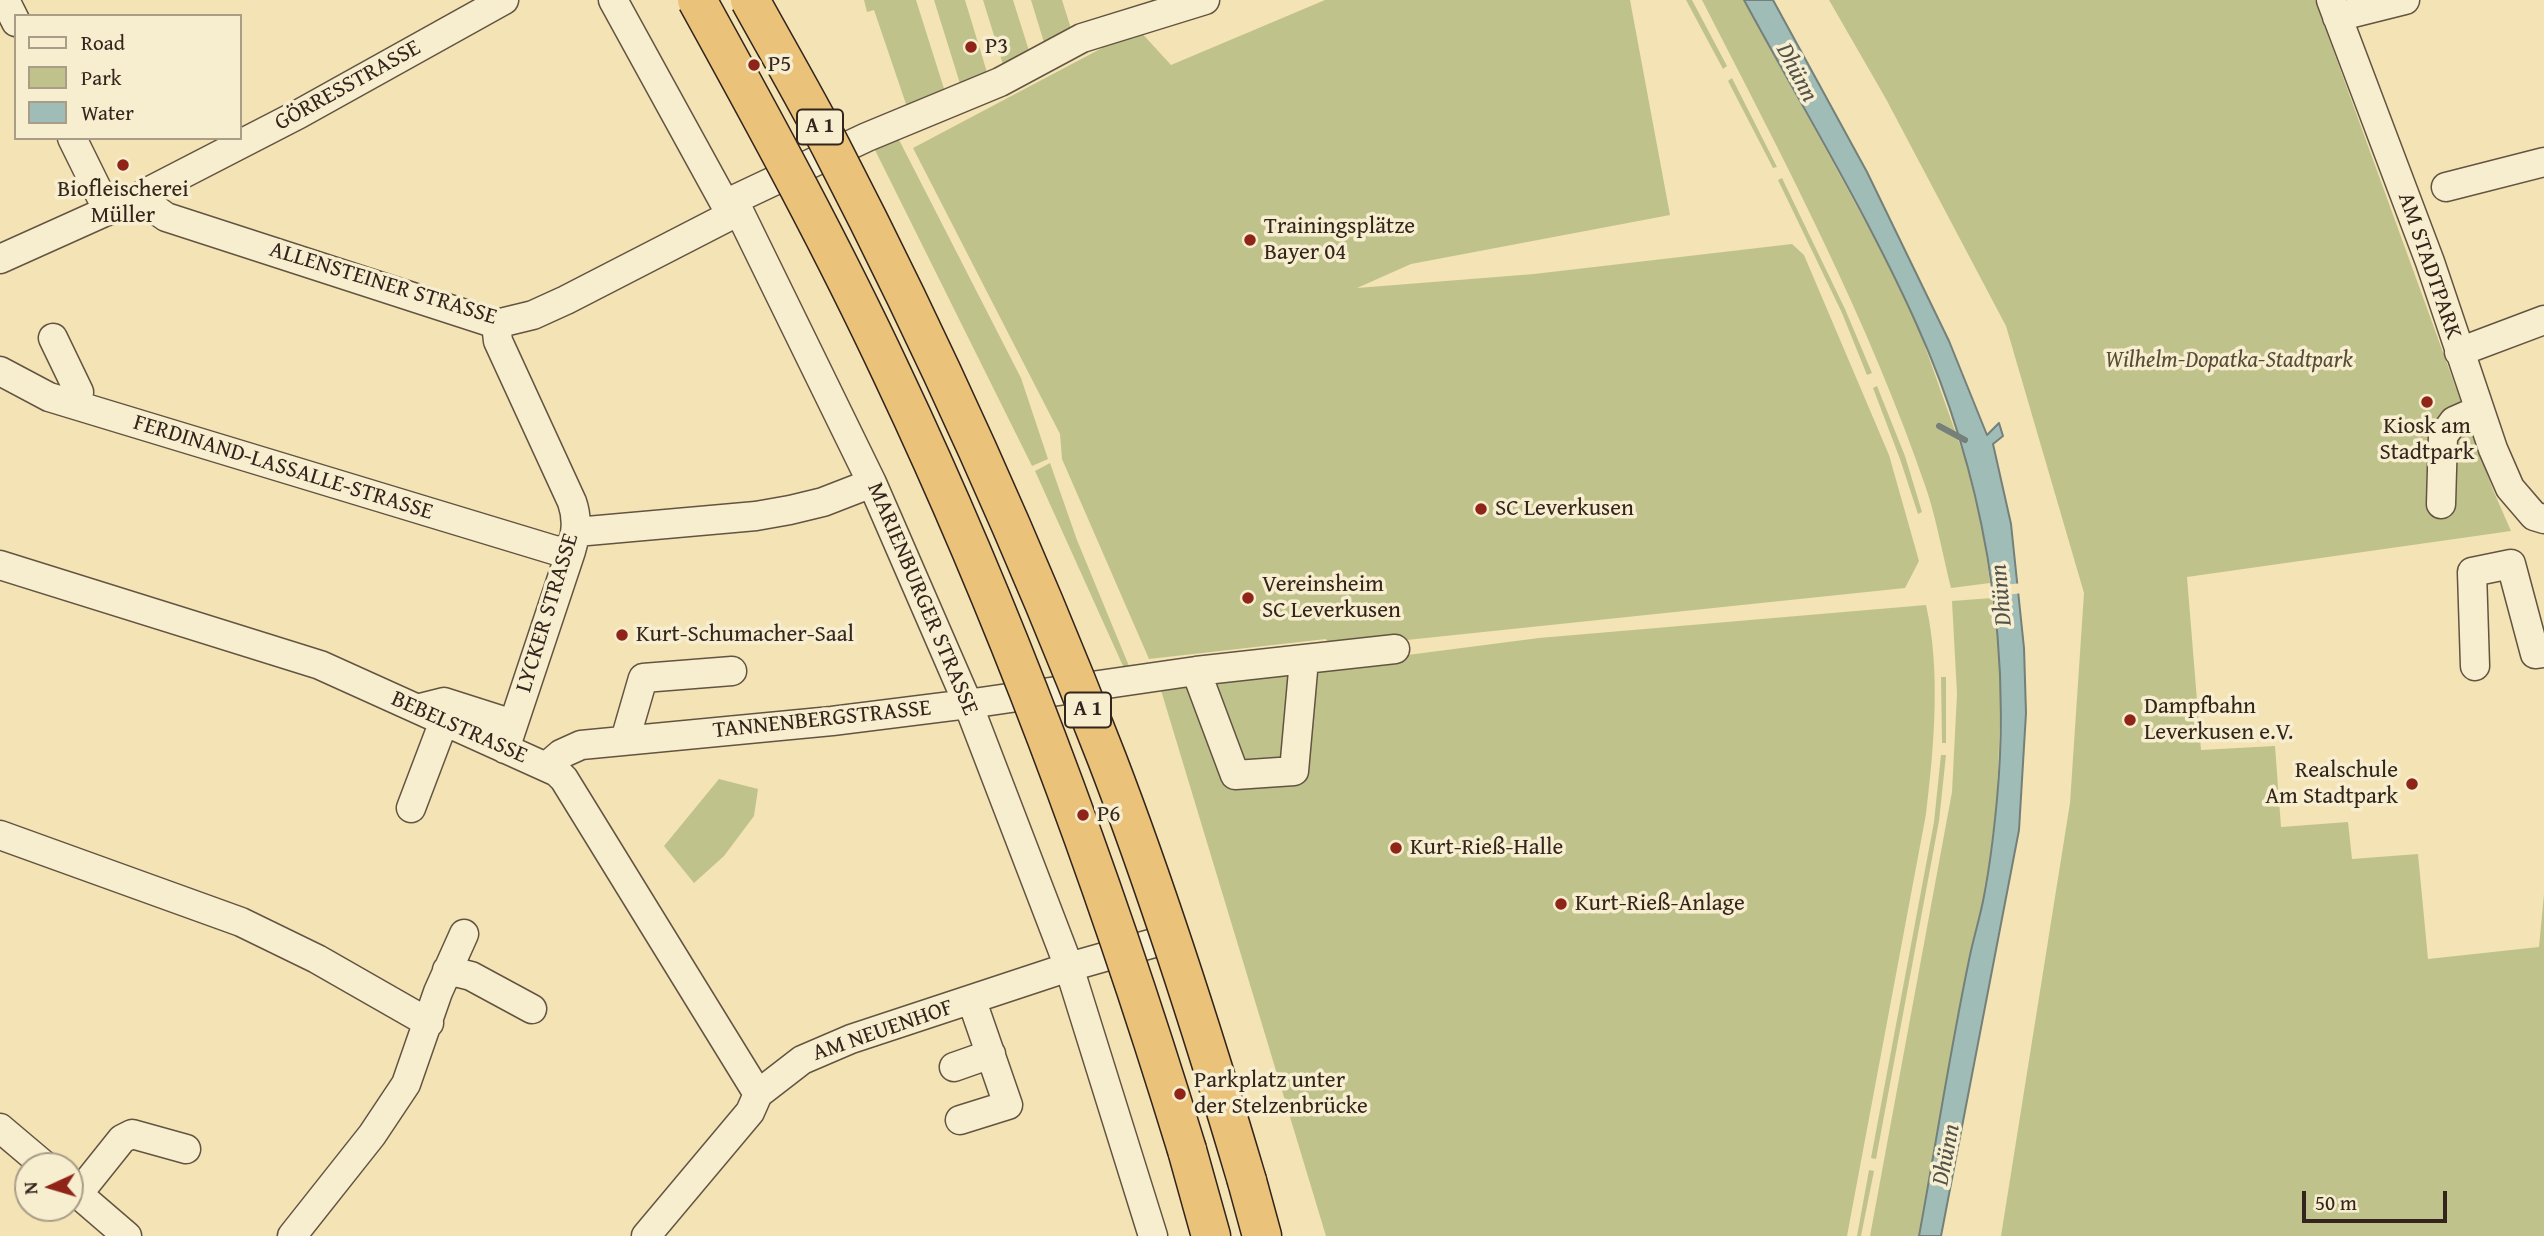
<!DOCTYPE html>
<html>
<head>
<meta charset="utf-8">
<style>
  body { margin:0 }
  #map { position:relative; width:2544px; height:1236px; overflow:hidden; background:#f3e3b5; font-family:"Gentium Book Plus",serif }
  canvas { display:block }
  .legend { position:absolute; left:14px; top:14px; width:228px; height:126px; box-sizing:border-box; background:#f7edcf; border:2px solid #a99d87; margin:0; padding:9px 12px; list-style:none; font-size:21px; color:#33251c }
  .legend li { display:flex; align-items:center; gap:14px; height:35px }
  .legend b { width:35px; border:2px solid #a99d87 }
  .north { position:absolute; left:14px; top:1152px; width:70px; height:70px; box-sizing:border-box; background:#f7edcf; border:2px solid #a99d87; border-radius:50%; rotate:266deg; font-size:19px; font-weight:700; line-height:28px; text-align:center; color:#33251c }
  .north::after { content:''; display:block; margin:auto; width:24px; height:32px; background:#8f2418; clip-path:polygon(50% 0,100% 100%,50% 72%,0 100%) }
  .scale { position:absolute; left:2302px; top:1191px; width:145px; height:32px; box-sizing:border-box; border:4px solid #33251c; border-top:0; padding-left:9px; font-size:21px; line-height:24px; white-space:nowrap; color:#33251c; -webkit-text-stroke:5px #f7edcf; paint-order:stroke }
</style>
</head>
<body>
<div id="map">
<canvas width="2544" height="1236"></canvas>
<ul class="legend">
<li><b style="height:9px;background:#f7edcf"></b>Road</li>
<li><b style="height:19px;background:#bfc38b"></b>Park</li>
<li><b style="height:19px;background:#9fbcb7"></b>Water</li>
</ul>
<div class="north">N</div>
<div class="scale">50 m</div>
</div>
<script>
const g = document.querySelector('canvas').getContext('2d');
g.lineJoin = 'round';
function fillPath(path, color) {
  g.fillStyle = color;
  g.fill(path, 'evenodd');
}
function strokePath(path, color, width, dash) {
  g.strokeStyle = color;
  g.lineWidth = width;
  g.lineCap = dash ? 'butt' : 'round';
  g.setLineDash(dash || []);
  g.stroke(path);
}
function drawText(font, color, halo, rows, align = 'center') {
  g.font = font + ' "Gentium Book Plus",serif';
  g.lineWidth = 7;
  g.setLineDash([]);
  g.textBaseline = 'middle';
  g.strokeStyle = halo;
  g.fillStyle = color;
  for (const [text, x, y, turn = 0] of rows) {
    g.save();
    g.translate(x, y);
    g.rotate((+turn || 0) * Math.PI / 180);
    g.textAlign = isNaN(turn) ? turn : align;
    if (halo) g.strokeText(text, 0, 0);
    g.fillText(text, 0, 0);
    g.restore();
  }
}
fillPath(new Path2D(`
  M864,0H916L946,95L907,107L874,10L867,12Z
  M934,0H965L989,79L962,90Z
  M983,0H1013L1031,57L1005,71Z
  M1031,0H1062L1073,35L1046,49Z
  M1325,0H1630L1670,215L1411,264L1357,288L1534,274L1792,244L1804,255L1889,455L1919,561L1905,588L1330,648L1326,639L1149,659L1062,459L1060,434L913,148L1138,29L1171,65Z
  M1686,0H1692L1727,66L1723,69Z
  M1702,0H1744L1878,245L1917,324L1965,459L1983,532L1990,583L1951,588C1943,556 1937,522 1927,491C1869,320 1784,160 1702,0Z
  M1829,0H2315L2493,490L2511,531L2187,577L2201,750L2275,746L2281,827L2348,822L2352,859L2418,854L2428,959L2539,947L2544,894V1236H2001L2070,803L2084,593L2006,326L1886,99Z
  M1732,78L1777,167L1773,168L1728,81Z
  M895,132L1021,378L1048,459L1032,466L872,144Z
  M1782,178L1845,309L1872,373L1867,375L1842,313L1778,180Z
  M1877,386L1905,456L1922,512L1918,514L1900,459L1873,388Z
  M1050,463L1077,540L1129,666H1123L1035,471Z
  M1992,598L1996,617L2001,690L1997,799L1985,896L1969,959L1919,1236H1870L1952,792L1957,694L1952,601Z
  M1926,605C1941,670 1934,748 1926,814L1847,1236H1326L1160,687L1539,638Z
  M1941,677H1946V743H1942Z
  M1941,755H1946L1939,821L1876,1159L1871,1158L1934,822Z
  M719,779L758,789L754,816L724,856L694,883L664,846Z
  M1869,1170L1874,1171L1861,1236H1857Z`), '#bfc38b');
const water = new Path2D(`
  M1744,0H1773L1867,172L1949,341L1987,435L1999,423L2003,436L1993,444L2011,524L2024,648L2026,713L2019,830L1941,1236H1919C1936,1144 1950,1051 1969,960C1973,939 1980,918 1984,896C1990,865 1994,831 1997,799C2012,637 1983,471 1916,323C1866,212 1802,107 1744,0Z`);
fillPath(water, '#9fbcb7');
strokePath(water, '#748079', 2);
fillPath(new Path2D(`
  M2022,583L2023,593L1988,597L1987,587Z`), '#f3e3b5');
strokePath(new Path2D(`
  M1939,426L1965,440`), '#748079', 6);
const minor = new Path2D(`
  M5,0L16,22
  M613,0L725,204L739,211L872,483L968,704L1069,967L1153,1236
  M2331,0L2430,262L2493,449L2510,488L2534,516L2544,519
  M2337,17L2405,0
  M72,138L108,211
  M2446,187L2544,162
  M138,197L166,217L496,324L533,315L566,300L739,211
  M725,204L867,137L1000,82L1082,38L1205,0
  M0,259L138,197L299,114L504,0
  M496,324L498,341L572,502C578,519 576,534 571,551L505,749
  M53,338L79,392L77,405
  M2459,352L2544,320
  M0,371L49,397L554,550L571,551
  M2441,504L2443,436L2454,421L2479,410
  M576,532L756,516L790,510L823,502L872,483
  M0,565L320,665L557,772L564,779L758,1094
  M2475,666L2472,572L2511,564L2535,654L2544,653
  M1196,671L1235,775L1294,771L1304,660
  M420,708L444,702L513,724
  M625,740L643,678L732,671
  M547,766L561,754L581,745L832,721L968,704L1196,671L1395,649
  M411,808L444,721
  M0,835L241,922L317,959L429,1023
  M447,970L471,976L532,1009
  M954,1067L991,1054
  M960,1120L1008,1105L972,1001
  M0,1128L45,1166
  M70,1187L127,1236
  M78,1194L122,1139L132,1134L186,1149
  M292,1236L372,1135L406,1084L438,992L464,934
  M646,1236L750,1112L758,1094L802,1060L851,1039L1069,967L1168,939`);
const highway = new Path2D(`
  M1187,1150L1211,1236
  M1247,1181L1262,1236`);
strokePath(minor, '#635442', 31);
strokePath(highway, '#33251c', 41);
strokePath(minor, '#f7edcf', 28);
strokePath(highway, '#eac27a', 38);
const highwayBridge = new Path2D(`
  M697,0C765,123 832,246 892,374C1011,625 1106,885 1187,1150
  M750,0C777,49 805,97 831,147C934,346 1026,550 1107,759C1160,897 1205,1039 1247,1181`);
strokePath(highwayBridge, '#33251c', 41, []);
strokePath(highwayBridge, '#eac27a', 38);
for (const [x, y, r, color] of [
  [971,47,7,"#8f2418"],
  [754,65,7,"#8f2418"],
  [123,165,7,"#8f2418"],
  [1250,240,7,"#8f2418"],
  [2427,402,7,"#8f2418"],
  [1481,509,7,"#8f2418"],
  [1248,598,7,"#8f2418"],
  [622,635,7,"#8f2418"],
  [2130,720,7,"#8f2418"],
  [2412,784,7,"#8f2418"],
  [1083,815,7,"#8f2418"],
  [1396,848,7,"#8f2418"],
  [1561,904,7,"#8f2418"],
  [1180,1094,7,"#8f2418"]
]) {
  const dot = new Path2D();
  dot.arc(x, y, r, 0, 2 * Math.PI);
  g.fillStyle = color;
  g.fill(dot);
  strokePath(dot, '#f7edcf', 2.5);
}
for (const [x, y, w] of [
  [820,127,46],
  [1088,710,46]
]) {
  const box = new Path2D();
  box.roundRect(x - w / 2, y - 17.5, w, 35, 5);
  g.fillStyle = '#f7edcf';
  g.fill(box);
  strokePath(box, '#33251c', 2);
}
drawText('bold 21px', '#33251c', null, [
  ["A 1",820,127],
  ["A 1",1088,710]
]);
drawText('23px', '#33251c', '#f7edcf', [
  ["P3",985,47],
  ["P5",768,65],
  ["Biofleischerei",123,190,"center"],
  ["Müller",123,216,"center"],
  ["Trainingsplätze",1264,227],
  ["Bayer 04",1264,253],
  ["Kiosk am",2427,427,"center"],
  ["Stadtpark",2427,453,"center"],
  ["SC Leverkusen",1495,509],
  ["Vereinsheim",1262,585],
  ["SC Leverkusen",1262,611],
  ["Kurt-Schumacher-Saal",636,635],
  ["Dampfbahn",2144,707],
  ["Leverkusen e.V.",2144,733],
  ["Realschule",2398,771,"right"],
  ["Am Stadtpark",2398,797,"right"],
  ["P6",1097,815],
  ["Kurt-Rieß-Halle",1410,848],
  ["Kurt-Rieß-Anlage",1575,904],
  ["Parkplatz unter",1194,1081],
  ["der Stelzenbrücke",1194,1107]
], 'left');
drawText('23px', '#33251c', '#f7edcf', [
  ["GÖRRESSTRASSE",348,86,-29],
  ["AM STADTPARK",2429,266,71],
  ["ALLENSTEINER STRASSE",383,284,17],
  ["FERDINAND-LASSALLE-STRASSE",283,468,17],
  ["MARIENBURGER STRASSE",922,599,67],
  ["LYCKER STRASSE",548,613,-73],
  ["TANNENBERGSTRASSE",822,720,-6],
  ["BEBELSTRASSE",459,728,24],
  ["AM NEUENHOF",883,1031,-19]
]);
drawText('italic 23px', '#564c38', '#f7edcf', [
  ["Wilhelm-Dopatka-Stadtpark",2229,361]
]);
drawText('italic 24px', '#53524a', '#f7edcf', [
  ["Dhünn",1796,73,62],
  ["Dhünn",2002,595,-95],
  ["Dhünn",1947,1155,-79]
]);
</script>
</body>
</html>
